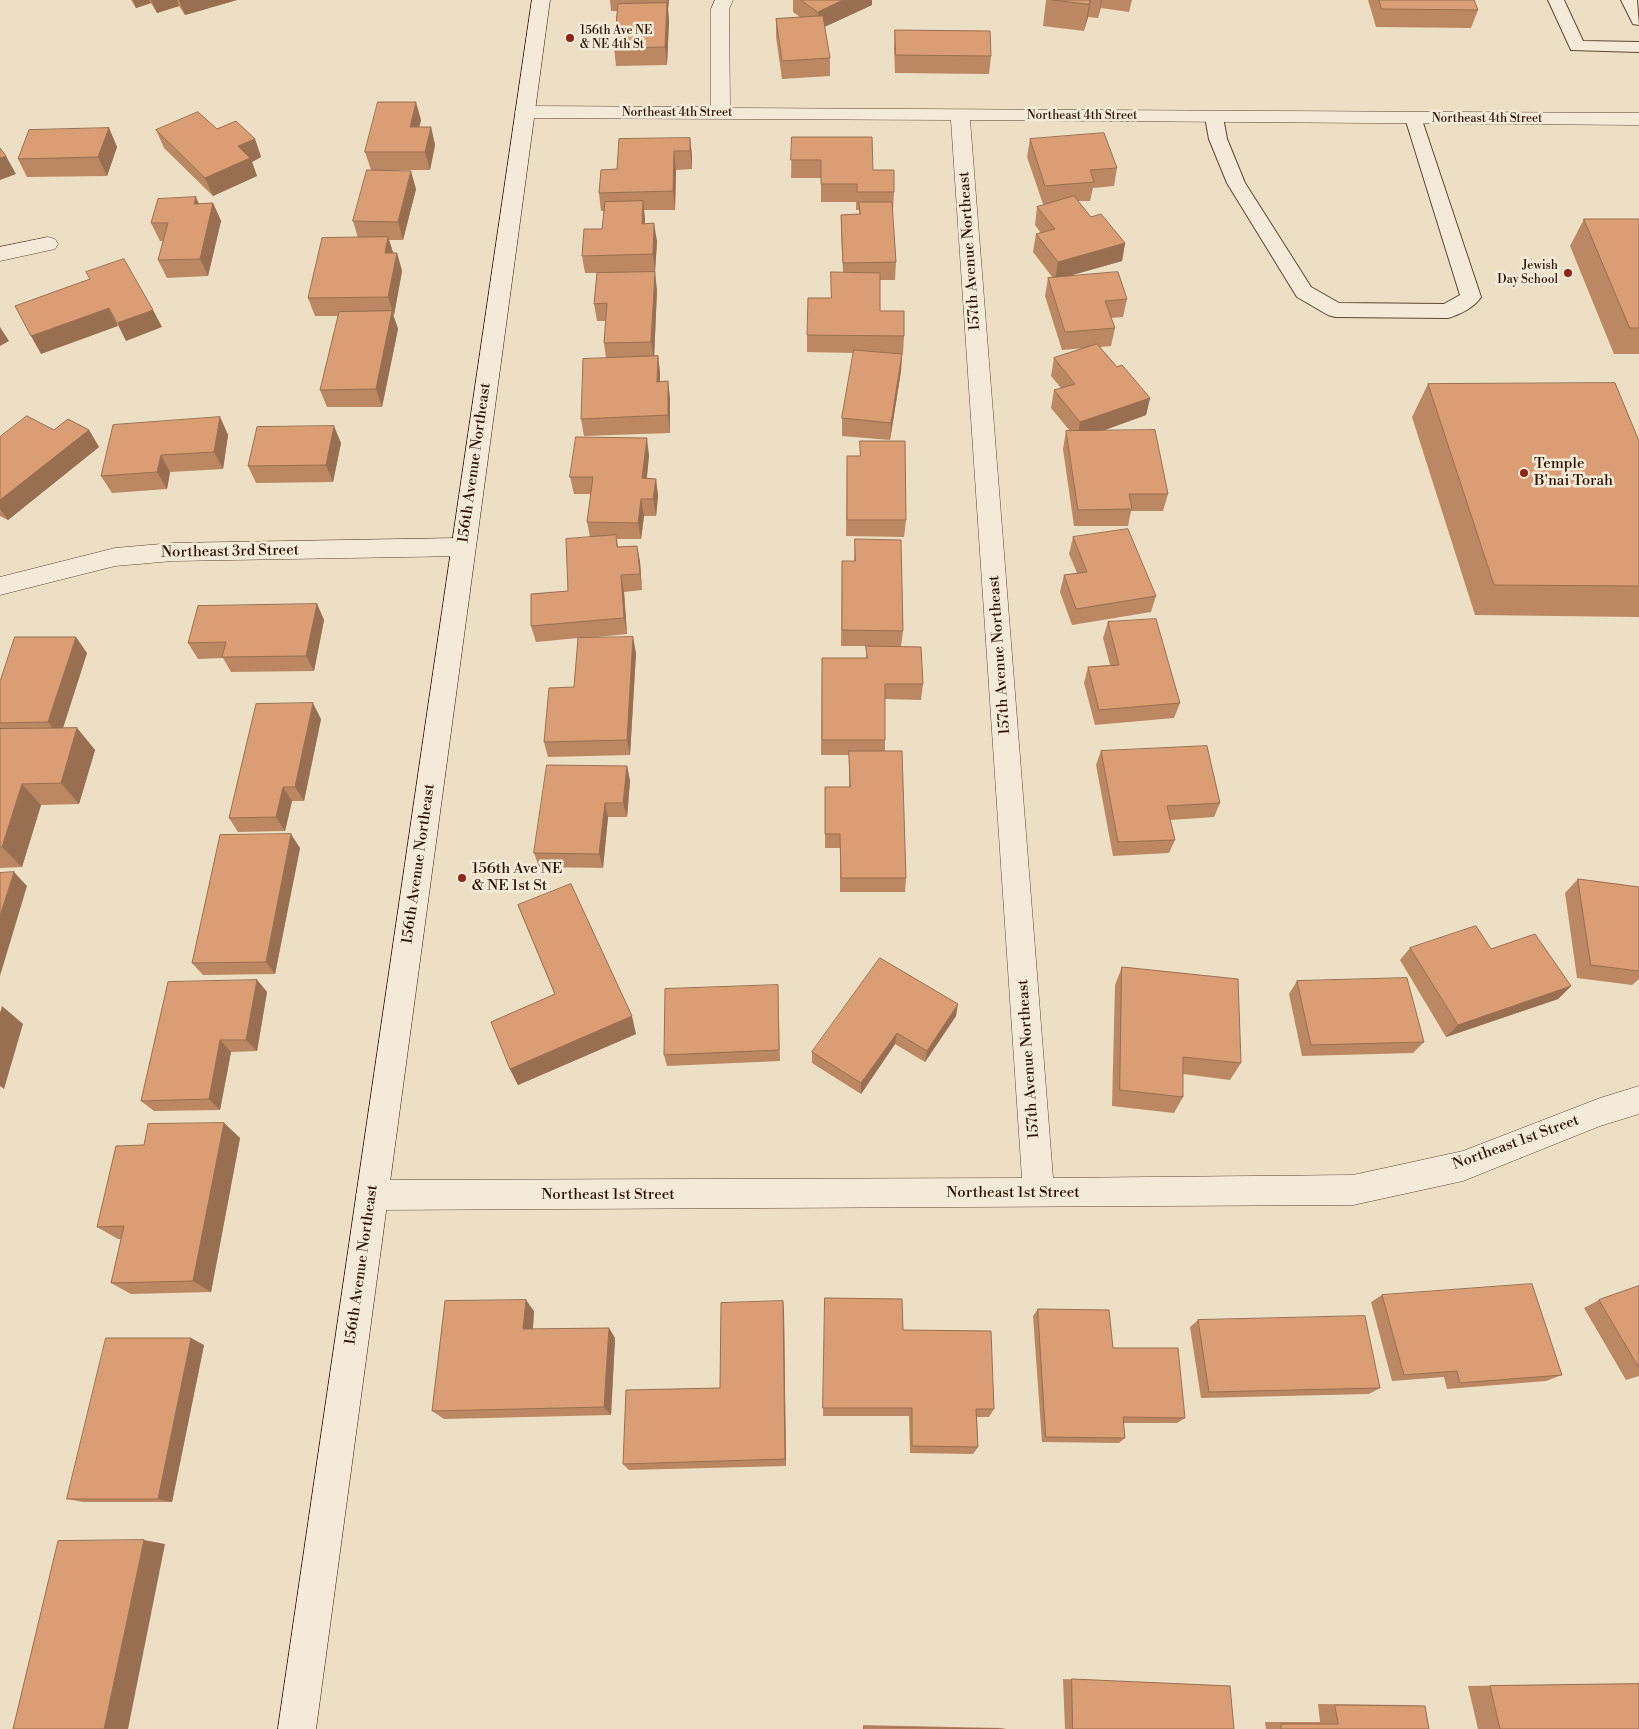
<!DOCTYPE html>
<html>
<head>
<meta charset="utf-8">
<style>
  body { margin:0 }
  canvas { display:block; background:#ecdfc3 }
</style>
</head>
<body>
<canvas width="1639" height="1729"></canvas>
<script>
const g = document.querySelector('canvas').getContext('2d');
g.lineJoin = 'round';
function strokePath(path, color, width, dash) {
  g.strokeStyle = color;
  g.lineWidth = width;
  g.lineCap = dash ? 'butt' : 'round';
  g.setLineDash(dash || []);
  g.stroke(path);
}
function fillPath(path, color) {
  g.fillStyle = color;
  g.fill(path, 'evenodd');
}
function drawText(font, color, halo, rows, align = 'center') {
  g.font = font + ' "Libre Bodoni",serif';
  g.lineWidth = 5;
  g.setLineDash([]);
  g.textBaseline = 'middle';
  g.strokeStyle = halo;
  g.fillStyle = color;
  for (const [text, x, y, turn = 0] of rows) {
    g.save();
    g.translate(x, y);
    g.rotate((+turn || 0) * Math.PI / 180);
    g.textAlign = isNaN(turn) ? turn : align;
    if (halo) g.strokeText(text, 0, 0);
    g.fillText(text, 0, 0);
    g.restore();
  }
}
const lane = new Path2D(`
  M1548,0H1564L1583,41L1639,42V52L1571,50Z
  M1621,0H1637L1639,25L1633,24Z
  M1214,112L1220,113L1223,117L1227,139L1245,183L1311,287L1339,303L1444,304L1460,295L1405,118L1408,114L1414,113L1420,114L1481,297C1475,307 1459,315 1448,318L1335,317L1328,315L1297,297L1227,183L1209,139L1205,117L1208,113Z`);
const street = new Path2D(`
  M715,0H733L729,9L730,108L1639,113V125L970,120L1053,1178L1353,1175L1463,1151L1600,1098L1639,1086V1114L1600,1126L1463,1181L1353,1205L372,1210L361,1206L356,1195L361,1184L372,1180L1022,1178L951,120L524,118L517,116L515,112L517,108L524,106L711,107V9Z
  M48,237L55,239L58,244L55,249L0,261V247Z
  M463,538L471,541L475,547L471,553L463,556L173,561L115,566L0,595V577L115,548L173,543Z`);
const secondary = new Path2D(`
  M532,0H550L316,1729H278Z`);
strokePath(lane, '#5e4631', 2);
strokePath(street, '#5e4631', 1);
strokePath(secondary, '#2f1300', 1);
fillPath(lane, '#f3ead8');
fillPath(street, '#f3ead8');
fillPath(secondary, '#f3ead8');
fillPath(new Path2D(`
  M131,0H237L185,15L179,6L157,13L151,3L136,8Z
  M610,0H669L668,9L669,21L667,65L616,66L614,48L617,11H611Z
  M793,0H872V5L824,27L830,58V76L782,79L776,37V19L800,17L793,12Z
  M1046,0H1132L1129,12L1101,8L1098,18L1088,17L1084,31L1043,26Z
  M1368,0H1474L1478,10L1471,28L1376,27Z
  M895,30L991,56L989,74L895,73L894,48Z
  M421,120L419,127H431L435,145L430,170H386L416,189L403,240H389L393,253H397L402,271L394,315H393L398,329L382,407H327L320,390L338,316H315L308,298L358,238L353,221L371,170L365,152Z
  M109,128L117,147L107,176L27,177L18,159Z
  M156,130L255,139L261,157L252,162L257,176L213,196L164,148Z
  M792,137L873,170L894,192L893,210H892L896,262L895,280H880V311L904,336L903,354H902L901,371L890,440L842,436V418L854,353L807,352V335L831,298L843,272L841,233V215L859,214V210H856V202H821V178H791Z
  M690,138L692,156V169L676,170L675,210H644L645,224L657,241L655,272L621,273L657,290L654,356H658L660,373V382L668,381L670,399V433L584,436L581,419L606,358L604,343L606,321H597L594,304L597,273H585L582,256L602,229L604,211H601L599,193L617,169Z
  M1030,139L1117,168L1114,186L1093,188L1090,201H1078L1091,217L1125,243L1122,261L1068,276L1127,299L1123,317L1111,318L1115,328L1111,346L1100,347L1117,367L1150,398L1146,415L1102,431L1168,494L1163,511H1131L1128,526H1074L1063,449L1066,431H1070L1051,408L1054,390L1061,388L1051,376L1054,358L1085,348L1062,350L1045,296L1048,278H1053L1033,252L1036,234L1041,233L1035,225L1037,207L1047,204H1043L1027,157Z
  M213,203L221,221L208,276L167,278L158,260L163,241H160L151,223L199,204Z
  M1584,219H1639V354H1614L1570,246Z
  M1428,384L1639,441V617L1475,615L1412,417Z
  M220,417L228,435L223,469L170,472L167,489L112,493L101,476Z
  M54,430H89L99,447L8,520L0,516V437Z
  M860,441L906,520L904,537L846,536L847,456H860Z
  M341,443L333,482L256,483L248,466Z
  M649,455L647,478L656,479L658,496L656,516H644L641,539H617L618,547L637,546L640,562L642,590L624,592L627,634L587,638L636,653L630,755L548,757L544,742L574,687L578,638L536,642L531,626L568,591L590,537L587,522L591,494H574L570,477Z
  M1073,537L1156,596L1151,612L1072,625L1060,592L1064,575L1077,573L1069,554Z
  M855,539L903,631L901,647L923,684L921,700L885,699V751L906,878L905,892H840V848H825V787H849V755H821L822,658H866V646H841L842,561H854Z
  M317,604L324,620L314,671L231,672L223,658L198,659L188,643Z
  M1108,622L1180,703L1174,718L1095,725L1084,683L1088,667L1110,665L1103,638Z
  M87,653L63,728H77L95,750L79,804L41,805L22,867L0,868V682Z
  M321,719L304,801H292L285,831L238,832L229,818Z
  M1101,751L1220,803L1214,817L1170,820L1175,840L1169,853L1113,856L1096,765Z
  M627,766L630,781L627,817H608L603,868L539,867L534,853Z
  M300,848L275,974L203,975L192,963Z
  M1578,879L1639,887V979L1632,985L1577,978L1565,893Z
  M518,905L636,1034L518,1085L510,1069L555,995Z
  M1410,948L1491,949L1571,986L1558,999L1446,1037L1400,960Z
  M1122,967L1241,1063L1230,1080L1183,1074V1097L1174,1113L1112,1106L1115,985Z
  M257,980L267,992L257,1051L231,1052L220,1110L154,1111L141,1101Z
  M1297,981L1424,1042L1413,1053L1302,1056L1289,994Z
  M778,985L780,1061L667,1066L664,1055Z
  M956,1016L925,1062L895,1044L861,1094L812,1063V1052Z
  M224,1123L240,1138L211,1292L131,1294L111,1283L121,1239H118L97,1227L144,1145Z
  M1639,1286V1376L1626,1380L1584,1308L1599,1300Z
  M1382,1295L1562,1375L1546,1381L1447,1389L1444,1377L1392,1381L1371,1302Z
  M825,1298L903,1330L994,1409L989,1417H977L978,1447L973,1454L910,1453L909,1416H823Z
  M783,1301L784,1312L786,1466L629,1470L623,1464L720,1388Z
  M1038,1309L1113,1348L1185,1418L1177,1423H1123L1125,1438L1119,1443L1042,1442L1033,1316Z
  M534,1311L533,1329L609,1328L615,1338L611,1415L444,1419L432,1411Z
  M1198,1320L1380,1388L1369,1394L1201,1398L1190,1327Z
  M204,1345L172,1502H83L67,1499Z
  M1063,1679L1230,1686L1234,1729H1065Z
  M1627,1684H1639V1729H1478L1468,1686Z
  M1318,1704L1405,1705L1425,1706L1429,1729H1266L1265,1722H1320Z
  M863,1725L1002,1728L1006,1729H863Z`), '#bc8864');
fillPath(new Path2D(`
  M133,0H149L151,3L136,8Z
  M151,0H177L179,6L157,13Z
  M179,0H237L185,15Z
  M667,0H669L668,9L669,21L667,65L665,47L667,5Z
  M843,0H872V5L818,30V12Z
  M1090,0H1091L1088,17L1084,31Z
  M1101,0H1102L1098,18Z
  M416,102L421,120L415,145L410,127Z
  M431,127L435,145L430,170L425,152Z
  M109,128L117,147L107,176L98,157Z
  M690,138L692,156V169L690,151Z
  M255,139L261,157L252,162L257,176L213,196L205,178L238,146Z
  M674,151L676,170L675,210L673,191Z
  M6,156L16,174L0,180V158Z
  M411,171L416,189L403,240L398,222Z
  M196,197L204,216L194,204Z
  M643,201L645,219L644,242L642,224Z
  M213,203L221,221L208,276L200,259Z
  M654,223L657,241L655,272L653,254Z
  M388,237L394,255L385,253Z
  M1125,243L1122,261L1055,280L1058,262Z
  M397,253L402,271L394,315L388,297Z
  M655,272L657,290L654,360L651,342Z
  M109,308L118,326L41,354L31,336Z
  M153,310L162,327L126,341L117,323Z
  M392,311L398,329L382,407L376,389Z
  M0,327L9,341L0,346Z
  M902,354L901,371L890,440L891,423Z
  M658,356L660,373V399L657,382Z
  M668,381L670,399V433L668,415Z
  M1150,398L1146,415L1077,440L1080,422Z
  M220,417L228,435L223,469L214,452Z
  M334,426L341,443L333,482L326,465Z
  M89,430L99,447L8,520L0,509V500Z
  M647,438L649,455L645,495L642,478Z
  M161,455L170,472L167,489L157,472Z
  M656,479L658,496L656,516L653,499Z
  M641,499L644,516L641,539L638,523Z
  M637,546L640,562L642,590L640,574Z
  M621,575L624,592L627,634L624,618Z
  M317,604L324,620L314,671L306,656Z
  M76,637L87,653L60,737L48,722Z
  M633,637L636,653L630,755L627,740Z
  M313,703L321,719L304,801L295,787Z
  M77,728L95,750L79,804L61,783Z
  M627,766L630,781L627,817L623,803Z
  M22,784L41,805L22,867L2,847Z
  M283,787L292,801L285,831L276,817Z
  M605,803L608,817L603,868L599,854Z
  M291,834L300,848L275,974L266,962Z
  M14,872L27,886L0,976V916Z
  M257,980L267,992L257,1051L246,1040Z
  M1571,986L1558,999L1446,1037L1458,1025Z
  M958,1004L956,1016L925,1062L927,1051Z
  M2,1006L23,1024L4,1089L0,1086V1013Z
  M632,1016L636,1034L518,1085L510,1069Z
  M897,1033L895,1044L861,1094V1083Z
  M220,1040L231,1052L220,1110L209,1099Z
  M224,1123L240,1138L211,1292L193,1281Z
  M526,1300L534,1311L532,1339L523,1329Z
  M783,1301L784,1312L786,1466L785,1459Z
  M609,1328L615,1338L611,1415L604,1407Z
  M191,1338L204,1345L172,1502L158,1499Z
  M144,1540L165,1544L128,1729H104Z`), '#996f51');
const building = new Path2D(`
  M801,0H843L818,12Z
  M1053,0H1090L1089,4Z
  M1379,0H1474L1478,10L1382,9Z
  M667,3L665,47L614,48L618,4Z
  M823,16L830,58L782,61L776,19Z
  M895,30L990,31L991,56L896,55Z
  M378,102H416L410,127H431L425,152H365Z
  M198,112L217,129L236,121L255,139L238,146L250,158L205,178L156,130Z
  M109,128L98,157L18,159L29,130Z
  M1104,133L1117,168L1090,170L1094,182L1045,186L1030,139Z
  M792,137H872L873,170H894V192H857V184H821V160H791Z
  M690,138V151H674L673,191L599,193L601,170L617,169L619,139Z
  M0,148L6,156L0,158Z
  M367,170L411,171L398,222L353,221Z
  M1074,196L1091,217L1101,214L1125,243L1058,262L1036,234L1055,229L1037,207Z
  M196,197L194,204L213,203L200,259L158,260L168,223H151L158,199Z
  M643,201L642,224L654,223L653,254L582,256L584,229H602L605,202Z
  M859,202H892L896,262L843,263L841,215L860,214Z
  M1584,219H1639V328H1630Z
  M388,237L385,253H397L388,297L308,298L322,238Z
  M124,259L153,310L117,323L109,308L31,336L15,306L90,279L86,272Z
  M655,272L651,342L604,343L607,303L594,304L597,273Z
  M831,272L880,273V311H904V336L807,335L808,298H831Z
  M1118,272L1127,299L1105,301L1115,328L1065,332L1048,278Z
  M392,311L376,389L320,390L339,312Z
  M1097,344L1117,367L1122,365L1150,398L1080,422L1054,390L1075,384L1054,358Z
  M854,350L902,354L891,423L842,418Z
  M658,356L657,382L668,381V415L581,419L583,359Z
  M1615,383L1639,441V586L1494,585L1428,384Z
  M27,416L54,430L68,419L89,430L0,500V437Z
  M220,417L214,452L161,455L157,472L101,476L113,425Z
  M334,426L326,465L248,466L257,427Z
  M1155,430L1168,494H1129L1132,509L1078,510L1066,431Z
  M576,437L647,438L642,478L656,479L653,499H641L638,523L587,522L593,477H570Z
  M860,441H905L906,520H847V456H860Z
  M1128,529L1156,596L1076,609L1064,575L1087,572L1073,537Z
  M616,535L617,547L637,546L640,574L621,575L624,618L531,626V594L568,591L566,539Z
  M855,539L901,540L903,631L842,630V561H855Z
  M317,604L306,656L222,657L226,642L188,643L198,606Z
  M1156,619L1180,703L1099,710L1088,667L1119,665L1108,622Z
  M15,637H76L48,722L0,723V682Z
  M633,637L627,740L544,742L549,688L574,687L578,638Z
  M866,646L921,647L923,684H885V740H822V658H867Z
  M313,703L295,787H283L276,817L229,818L256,704Z
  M77,728L61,783L22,784L2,847H0V729Z
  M1207,746L1220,803L1167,806L1175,840L1118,842L1101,751Z
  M849,751H902L906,878H841L840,834H825V787H850Z
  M547,765L627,766L623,803H605L599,854L534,853Z
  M291,834L266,962L192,963L220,835Z
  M14,872L0,916V873Z
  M1578,879L1639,887V971L1591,965Z
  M571,884L632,1016L510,1069L491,1022L555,994L518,905Z
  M1476,926L1491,949L1535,934L1571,986L1458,1025L1410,948Z
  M880,958L958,1004L927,1051L897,1033L861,1083L812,1052Z
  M1122,967L1238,979L1241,1063L1183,1057V1097L1120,1090Z
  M1407,978L1424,1042L1311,1045L1297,981Z
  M257,980L246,1040H220L209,1099L141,1101L168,982Z
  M778,985L779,1050L664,1055L665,989Z
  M224,1123L193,1281L111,1283L124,1226L97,1227L116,1146L144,1145L148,1124Z
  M1532,1284L1562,1375L1460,1383L1457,1371L1404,1375L1382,1295Z
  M1639,1286V1368L1599,1300Z
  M825,1298L902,1299L903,1330L991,1331L994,1409H976L978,1447L912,1446V1408H823Z
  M526,1300L523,1329L609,1328L604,1407L432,1411L445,1301Z
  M783,1301L785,1459L623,1464L626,1390L720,1388L721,1303Z
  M1038,1309L1109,1310L1113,1348H1178L1185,1418L1123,1417L1125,1438L1046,1437Z
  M1365,1316L1380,1388L1209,1392L1198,1320Z
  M106,1338H191L158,1499H67Z
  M144,1540L104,1729H13L58,1541Z
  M1072,1679L1230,1686L1234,1729H1073Z
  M1639,1684V1729H1500L1490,1686Z
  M1335,1705L1425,1706L1429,1729H1281V1724H1338Z
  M864,1727L999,1729H864Z`);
fillPath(building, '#db9e74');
strokePath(building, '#996f51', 1);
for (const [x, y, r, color] of [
  [570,38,5,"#8f2418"],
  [1568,273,5,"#8f2418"],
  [1524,473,5,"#8f2418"],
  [462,878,5,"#8f2418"]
]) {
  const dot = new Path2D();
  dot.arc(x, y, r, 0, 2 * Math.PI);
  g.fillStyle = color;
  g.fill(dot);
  strokePath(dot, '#f3ead8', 2);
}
drawText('12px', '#2f1300', '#f3ead8', [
  ["156th Ave NE",580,31],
  ["& NE 4th St",580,45],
  ["Jewish",1558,266,"right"],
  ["Day School",1558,280,"right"]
], 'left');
drawText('12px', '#2f1300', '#f3ead8', [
  ["Northeast 4th Street",677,113],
  ["Northeast 4th Street",1082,116],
  ["Northeast 4th Street",1487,119]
]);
drawText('15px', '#2f1300', '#f3ead8', [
  ["157th Avenue Northeast",970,251,-94],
  ["156th Avenue Northeast",475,463,-82],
  ["Northeast 3rd Street",230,552,-1],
  ["157th Avenue Northeast",1000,655,-94],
  ["156th Avenue Northeast",419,864,-82],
  ["157th Avenue Northeast",1029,1059,-94],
  ["Northeast 1st Street",1516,1143,-20],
  ["Northeast 1st Street",1013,1193],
  ["Northeast 1st Street",608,1195],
  ["156th Avenue Northeast",362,1265,-82]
]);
drawText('15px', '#2f1300', '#f3ead8', [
  ["Temple",1534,464],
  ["B'nai Torah",1534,481],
  ["156th Ave NE",472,869],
  ["& NE 1st St",472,886]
], 'left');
</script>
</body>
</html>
